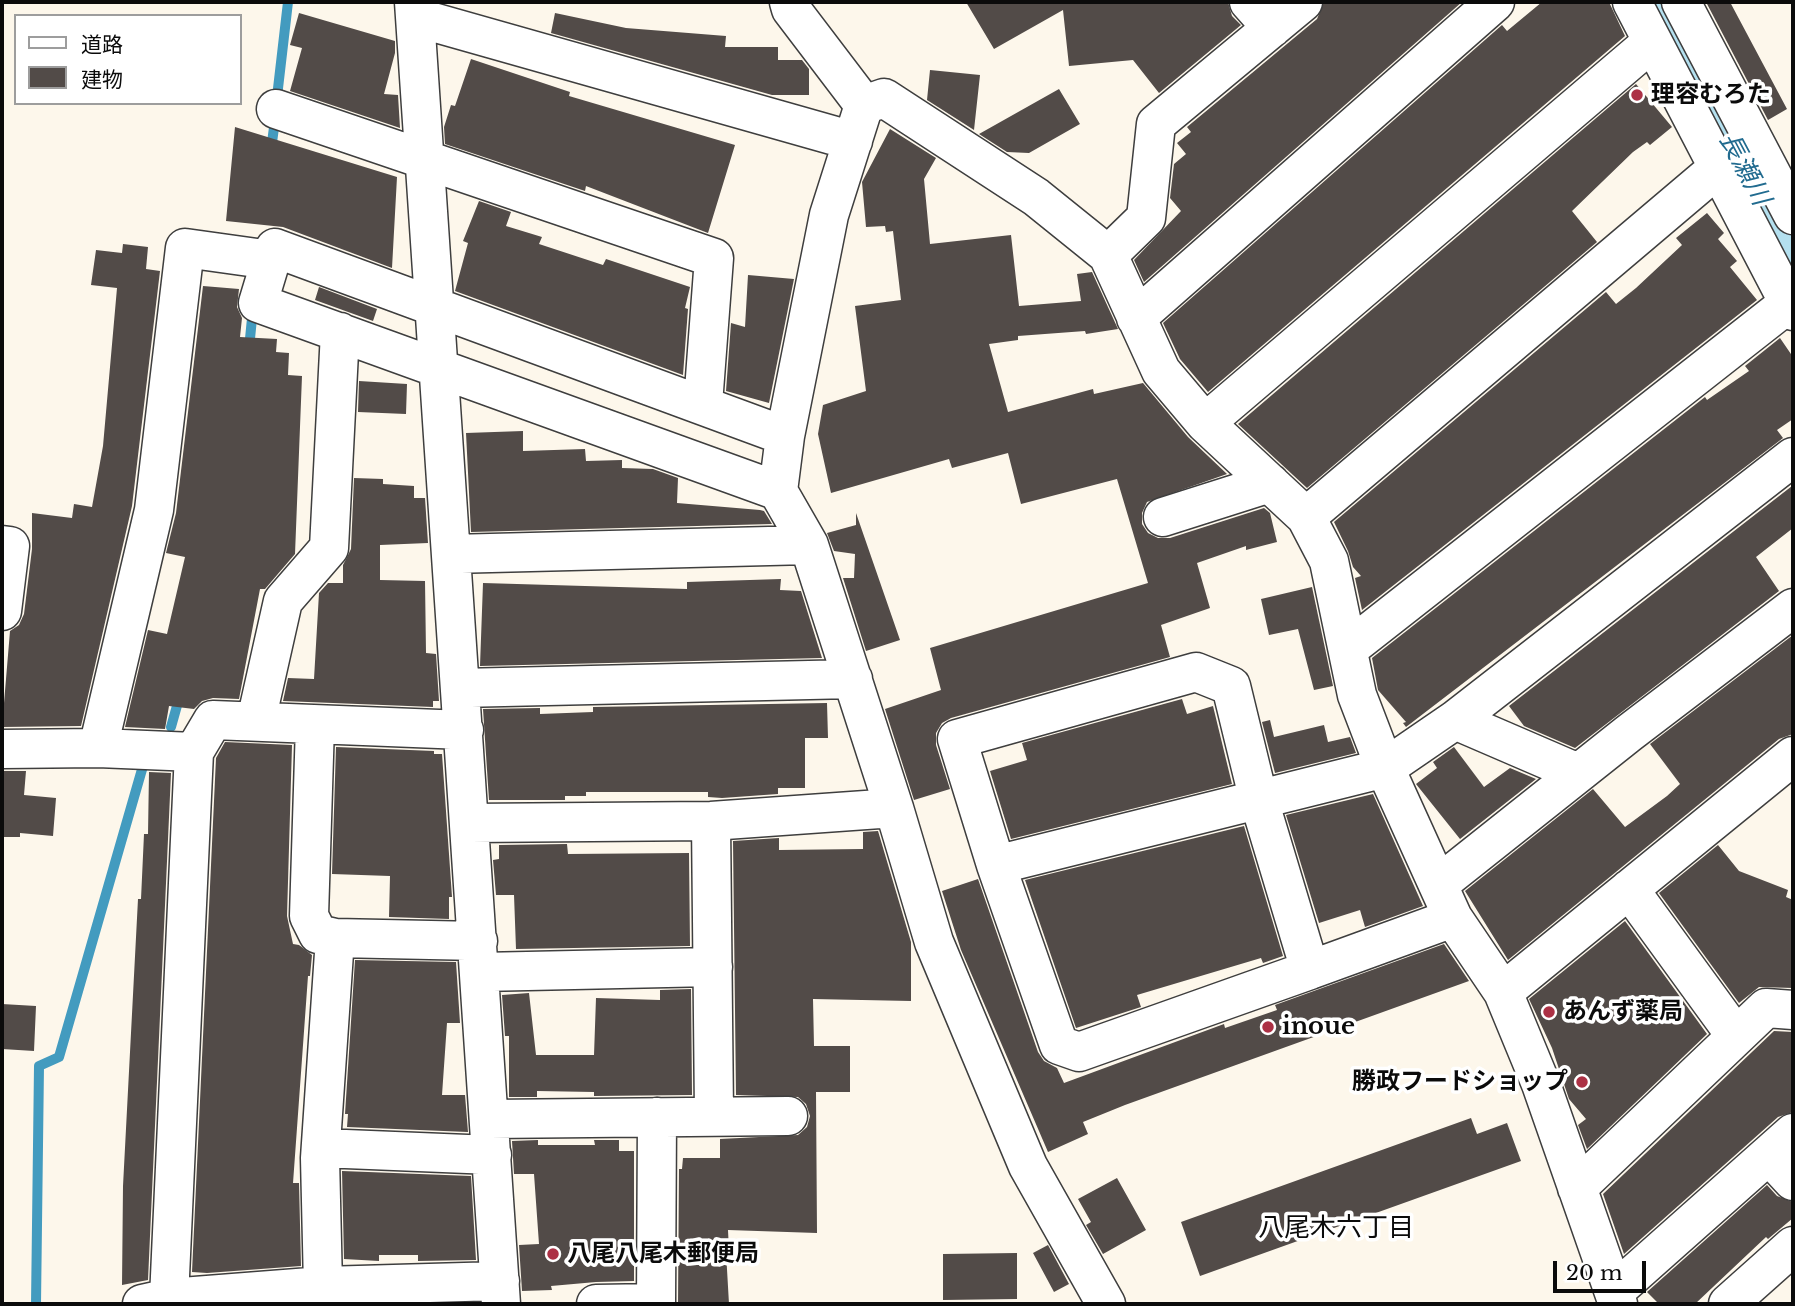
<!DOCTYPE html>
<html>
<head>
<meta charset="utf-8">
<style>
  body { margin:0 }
  #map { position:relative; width:1795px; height:1306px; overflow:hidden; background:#fdf7eb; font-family:"Libre Baskerville","Noto Sans JP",serif }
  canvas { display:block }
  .frame { position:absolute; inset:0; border:4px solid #0b0b0b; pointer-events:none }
  .legend { position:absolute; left:14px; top:14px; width:228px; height:91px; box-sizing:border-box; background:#fff; border:2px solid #9d9d9d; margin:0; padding:9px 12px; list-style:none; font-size:21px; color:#0b0b0b }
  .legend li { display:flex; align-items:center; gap:14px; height:35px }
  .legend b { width:35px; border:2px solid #9d9d9d }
  .scale { position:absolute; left:1553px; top:1261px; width:93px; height:32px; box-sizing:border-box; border:4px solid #0b0b0b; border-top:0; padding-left:9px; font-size:21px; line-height:24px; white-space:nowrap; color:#0b0b0b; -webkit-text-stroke:5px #fff; paint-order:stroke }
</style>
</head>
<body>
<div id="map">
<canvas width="1795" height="1306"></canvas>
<div class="frame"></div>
<ul class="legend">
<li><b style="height:9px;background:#fff"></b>道路</li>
<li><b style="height:19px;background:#524b48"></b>建物</li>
</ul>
<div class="scale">20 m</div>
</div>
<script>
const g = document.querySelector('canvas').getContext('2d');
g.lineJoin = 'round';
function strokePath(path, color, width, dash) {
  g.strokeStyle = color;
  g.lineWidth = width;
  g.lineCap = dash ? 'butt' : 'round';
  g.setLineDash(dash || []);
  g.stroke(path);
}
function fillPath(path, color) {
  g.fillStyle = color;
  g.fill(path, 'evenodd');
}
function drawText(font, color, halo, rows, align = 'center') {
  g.font = font + ' "Libre Baskerville","Noto Sans JP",serif';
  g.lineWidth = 7;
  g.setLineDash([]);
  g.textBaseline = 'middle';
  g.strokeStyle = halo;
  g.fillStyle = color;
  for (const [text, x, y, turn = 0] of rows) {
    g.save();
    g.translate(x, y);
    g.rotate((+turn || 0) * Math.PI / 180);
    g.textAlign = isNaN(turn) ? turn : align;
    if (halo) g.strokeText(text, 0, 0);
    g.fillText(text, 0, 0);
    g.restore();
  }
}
strokePath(new Path2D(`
  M277,97L288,2
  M271,150L275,120
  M249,349L253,308
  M171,727L180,695
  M36,1304L39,1066L59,1057L145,759`), '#439bbf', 10);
strokePath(new Path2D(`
  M1656,2L1793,262`), '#b4e0ef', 56);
fillPath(new Path2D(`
  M966,2H1228L1232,16L1241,25L1159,93L1133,60L1069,66L1063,10L994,49Z
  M1324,2H1462L1144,282L1134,260L1181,211L1170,198L1174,164L1186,154L1177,143L1191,132L1187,127L1317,19Z
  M1542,2H1609L1625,36L1208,392L1180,359L1163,323L1502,25L1507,31Z
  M1706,2H1730L1787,109L1768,120Z
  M299,13L395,41V53L384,94L398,95L400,128L290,91L302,48L290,45Z
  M555,13L626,28L726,36L725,47H778V60H802L809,69V95H772L551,33Z
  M471,59L570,92L569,96L735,145L708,233L586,186L585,191L445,144L444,127L451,105L455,106Z
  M930,70L980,75L974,130L927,100Z
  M1636,84L1672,127L1650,145L1647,142L1633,152L1572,211L1597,242L1307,488L1238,424Z
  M1059,89L1080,124L1029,153L1007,152L979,134Z
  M235,127L397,177L392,268L283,227L226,221Z
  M890,129L936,158L924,179L930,244L1011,235L1019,306L1081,301L1077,274L1092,272L1118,329L1086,334L1085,331L1018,336V340L989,344L1008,412L1093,389L1094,394L1143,383L1188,437L1227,474L1147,502L1142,513V524L1148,533L1158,538H1170L1264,508L1270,513L1277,542L1246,550V546L1197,563L1210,608L1161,625L1170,657L951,718L942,723L936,733V745L950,789L914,800L885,709L941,690L930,648L1148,583L1117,479L1021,504L1008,453L952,468L949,459L831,493L818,434L823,405L866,391L855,306L901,300L893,231L886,232L885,226L866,227L862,182Z
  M479,201L511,212L506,226L542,237L539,244L603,265L606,259L690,287L685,308L688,309L683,375L455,291L468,243L463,241Z
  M1707,213L1724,233L1718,239L1737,261L1730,267L1757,300L1362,610L1355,578L1361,576L1353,567L1348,551L1334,522L1606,292L1616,304L1636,288L1682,245L1676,238Z
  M123,244L148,247L146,269L160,271L132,506L81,726L2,727L10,631L19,625L24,614L32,549V513L72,518L74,504L92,507L103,446L117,288L91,285L96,250L122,253Z
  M748,275L794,279L769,403L726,391L731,323L745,327Z
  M203,286L239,289L237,307L242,318L240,337L277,339L276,352L289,353L288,375L302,376L295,554L265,589H260L239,699L213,698L202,701L194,709L169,706L165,729L125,727L148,630L167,634L185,557L166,553L176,513Z
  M319,287L377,309L373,321L315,300Z
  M1780,338L1793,357V419L1777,430L1783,438L1406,727L1403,723L1406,722L1378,690L1372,658L1705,397L1707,400L1749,371L1745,366Z
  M359,381L407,384L406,414L358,412Z
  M523,431V451L585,449L586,461L622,460V468L653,469L678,478L677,503L760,510L764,511L772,524L471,532L466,433Z
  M354,478L383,479V484L414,486V498H425L428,543L380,545V580L425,581L426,653L436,654L439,701H433V707L283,701L288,678L314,679L319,593L328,583H343V565L351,549Z
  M1792,486L1793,528L1756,557L1779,591L1575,748L1524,726L1509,706Z
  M856,513L900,640L866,651L843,578H854L855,554L834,551L827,533L856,525Z
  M781,579L780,590L801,591L822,658L480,666L483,583L687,589V582Z
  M1312,587L1333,686L1314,690L1298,629L1269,635L1261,599Z
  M1793,635V734L1779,739L1508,960L1465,891L1593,789L1625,827L1667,796L1680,784L1650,744Z
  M1182,699L1187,714L1213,706L1232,784L1011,839L990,771L1027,760L1022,743Z
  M827,703L828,738H805V788H778V794L722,798L708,797V792H586V796H565V800H489L483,709L540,708V714L593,712V707Z
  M1270,720L1274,737L1324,725L1328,742L1350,737L1356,753L1275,773L1262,722Z
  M225,742L292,745L287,916L293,944L299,945L312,955L310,976H308L293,1183H299L301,1266L207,1273L192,1272L216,758Z
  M336,747L434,751V754H442L452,897H449V919L389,917L390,876L332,874Z
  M1454,747L1484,787L1510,768L1536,779L1460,839L1416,784L1437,768L1433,762Z
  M2,771H26L24,795L56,798L53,836L20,833V837H2Z
  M149,772L171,773L148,1280L122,1285L123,1186L138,899H141L144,834H148Z
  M1373,794L1423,906L1365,927L1360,910L1319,923L1286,815Z
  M1244,826L1283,956L1263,963L1261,958L1137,995L1141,1007L1076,1028L1025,880Z
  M878,831L911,942V1001L813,999L814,1046H850V1092H816L817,1233L728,1230L729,1251L726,1252L729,1304H678L679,1169H682L683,1158H720V1139L798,1135L807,1127L810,1116L806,1104L798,1097L736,1095L733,841L779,838V850L863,849V832Z
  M567,844L568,854L689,853L690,946L516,949L514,895H496L493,860L499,859V845Z
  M1718,845L1739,871L1788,890L1786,897L1793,900V988L1759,987L1739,1003L1659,893Z
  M978,879L1038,1052L1044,1061L1057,1068L1064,1083L1224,1024L1225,1028L1277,1010L1275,1005L1444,944L1469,981L1125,1105L1083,1122L1088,1134L1048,1152L961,950L942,891Z
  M1625,921L1707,1034L1587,1149L1578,1125L1586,1119L1569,1099L1552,1048L1529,999Z
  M355,960L456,962L460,1023H447L442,1095H465L468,1132L347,1127L348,1114H345Z
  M691,989L692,1095L594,1096V1092L537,1091V1097H509V1036H505L502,995L529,993L536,1055H594L596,998L660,1000V990Z
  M2,1004L36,1006L34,1051L2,1049Z
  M1774,1031L1793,1032V1112L1778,1117L1624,1254L1603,1194Z
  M1471,1118L1477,1134L1507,1123L1521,1161L1200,1276L1181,1222Z
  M538,1140V1145H595L594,1140H619V1151H634V1281L596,1282L551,1286L552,1290L522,1291L519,1245L539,1244L534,1174H514L512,1141Z
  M342,1171L471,1176L476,1260L418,1261V1255H379V1261L344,1259Z
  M1117,1178L1146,1230L1103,1254L1086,1225L1091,1222L1078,1199Z
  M1767,1185L1777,1196L1793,1202V1218L1768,1239L1766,1237L1695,1304H1659L1647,1292Z
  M1048,1245L1069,1284L1054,1292L1033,1253Z
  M1017,1253V1299L943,1300V1254Z`), '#524b48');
const minor = new Path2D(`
  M414,2L501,1304
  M789,2L791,9L864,105
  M1249,2L1272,28
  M1632,2L1793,311
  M1681,2L1793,215
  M415,17L853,141
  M864,105L884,98L1036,197L1108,255L1161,371L1205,423L1306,517L1329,561L1357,695L1385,768L1453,918L1503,992L1541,1084L1618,1304
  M864,105L829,215L785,436L778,491L809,545L894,808L934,942L1028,1166L1106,1304
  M276,109L714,258L703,404
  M1108,255L1146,218L1156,124L1303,2
  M271,260L258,303L778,491
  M1136,318L1495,2
  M1205,423L1652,42
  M1163,517L1270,483
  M1306,517L1718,168
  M2,545L10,546L2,611
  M451,554L809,545
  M1348,649L1789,303
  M460,688L853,679
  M1455,720L1578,773
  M256,721L283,601L329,548L340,332
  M315,725L309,916L318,934L335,938L478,941
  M98,748L154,510L185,248L271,260L275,248L785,436
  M2,749L98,748L194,752L213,720L464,730
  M711,821L714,1115
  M471,823L711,821L894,808
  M996,865L1059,1045L1079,1052L1310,970L1258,797L1231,686L1196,672L957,739L996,865L1385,768L1455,720L1793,457
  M1439,884L1629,733L1793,608
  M1629,889L1736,1036
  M1310,970L1453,918
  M481,972L713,967
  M1503,992L1793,756
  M490,1119L788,1116
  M321,1148L492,1155
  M1769,1155L1793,1181
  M1577,1188L1766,1008L1793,1010
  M323,1286L320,1158L335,938
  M1614,1292L1793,1133
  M169,1298L194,752
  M142,1304L169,1298L323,1286L500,1281
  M596,1304L656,1303L657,1117
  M1728,1304L1793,1246`);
strokePath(minor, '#3e3e3e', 41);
strokePath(minor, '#fff', 38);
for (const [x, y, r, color] of [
  [1637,95,7,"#ac3145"],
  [1549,1012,7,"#ac3145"],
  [1268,1027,7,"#ac3145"],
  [1582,1082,7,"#ac3145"],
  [553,1254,7,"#ac3145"]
]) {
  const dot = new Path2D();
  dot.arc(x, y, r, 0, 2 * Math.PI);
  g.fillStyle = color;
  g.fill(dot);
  strokePath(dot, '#fff', 2.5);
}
drawText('bold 24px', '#0b0b0b', '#fff', [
  ["理容むろた",1651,95],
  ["あんず薬局",1563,1012],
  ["inoue",1282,1027],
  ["勝政フードショップ",1568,1082,"right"],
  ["八尾八尾木郵便局",567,1254]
], 'left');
drawText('italic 26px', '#216b8f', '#fff', [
  ["長瀬川",1744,169,62]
]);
drawText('26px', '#0b0b0b', '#fff', [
  ["八尾木六丁目",1336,1229]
]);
</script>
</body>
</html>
